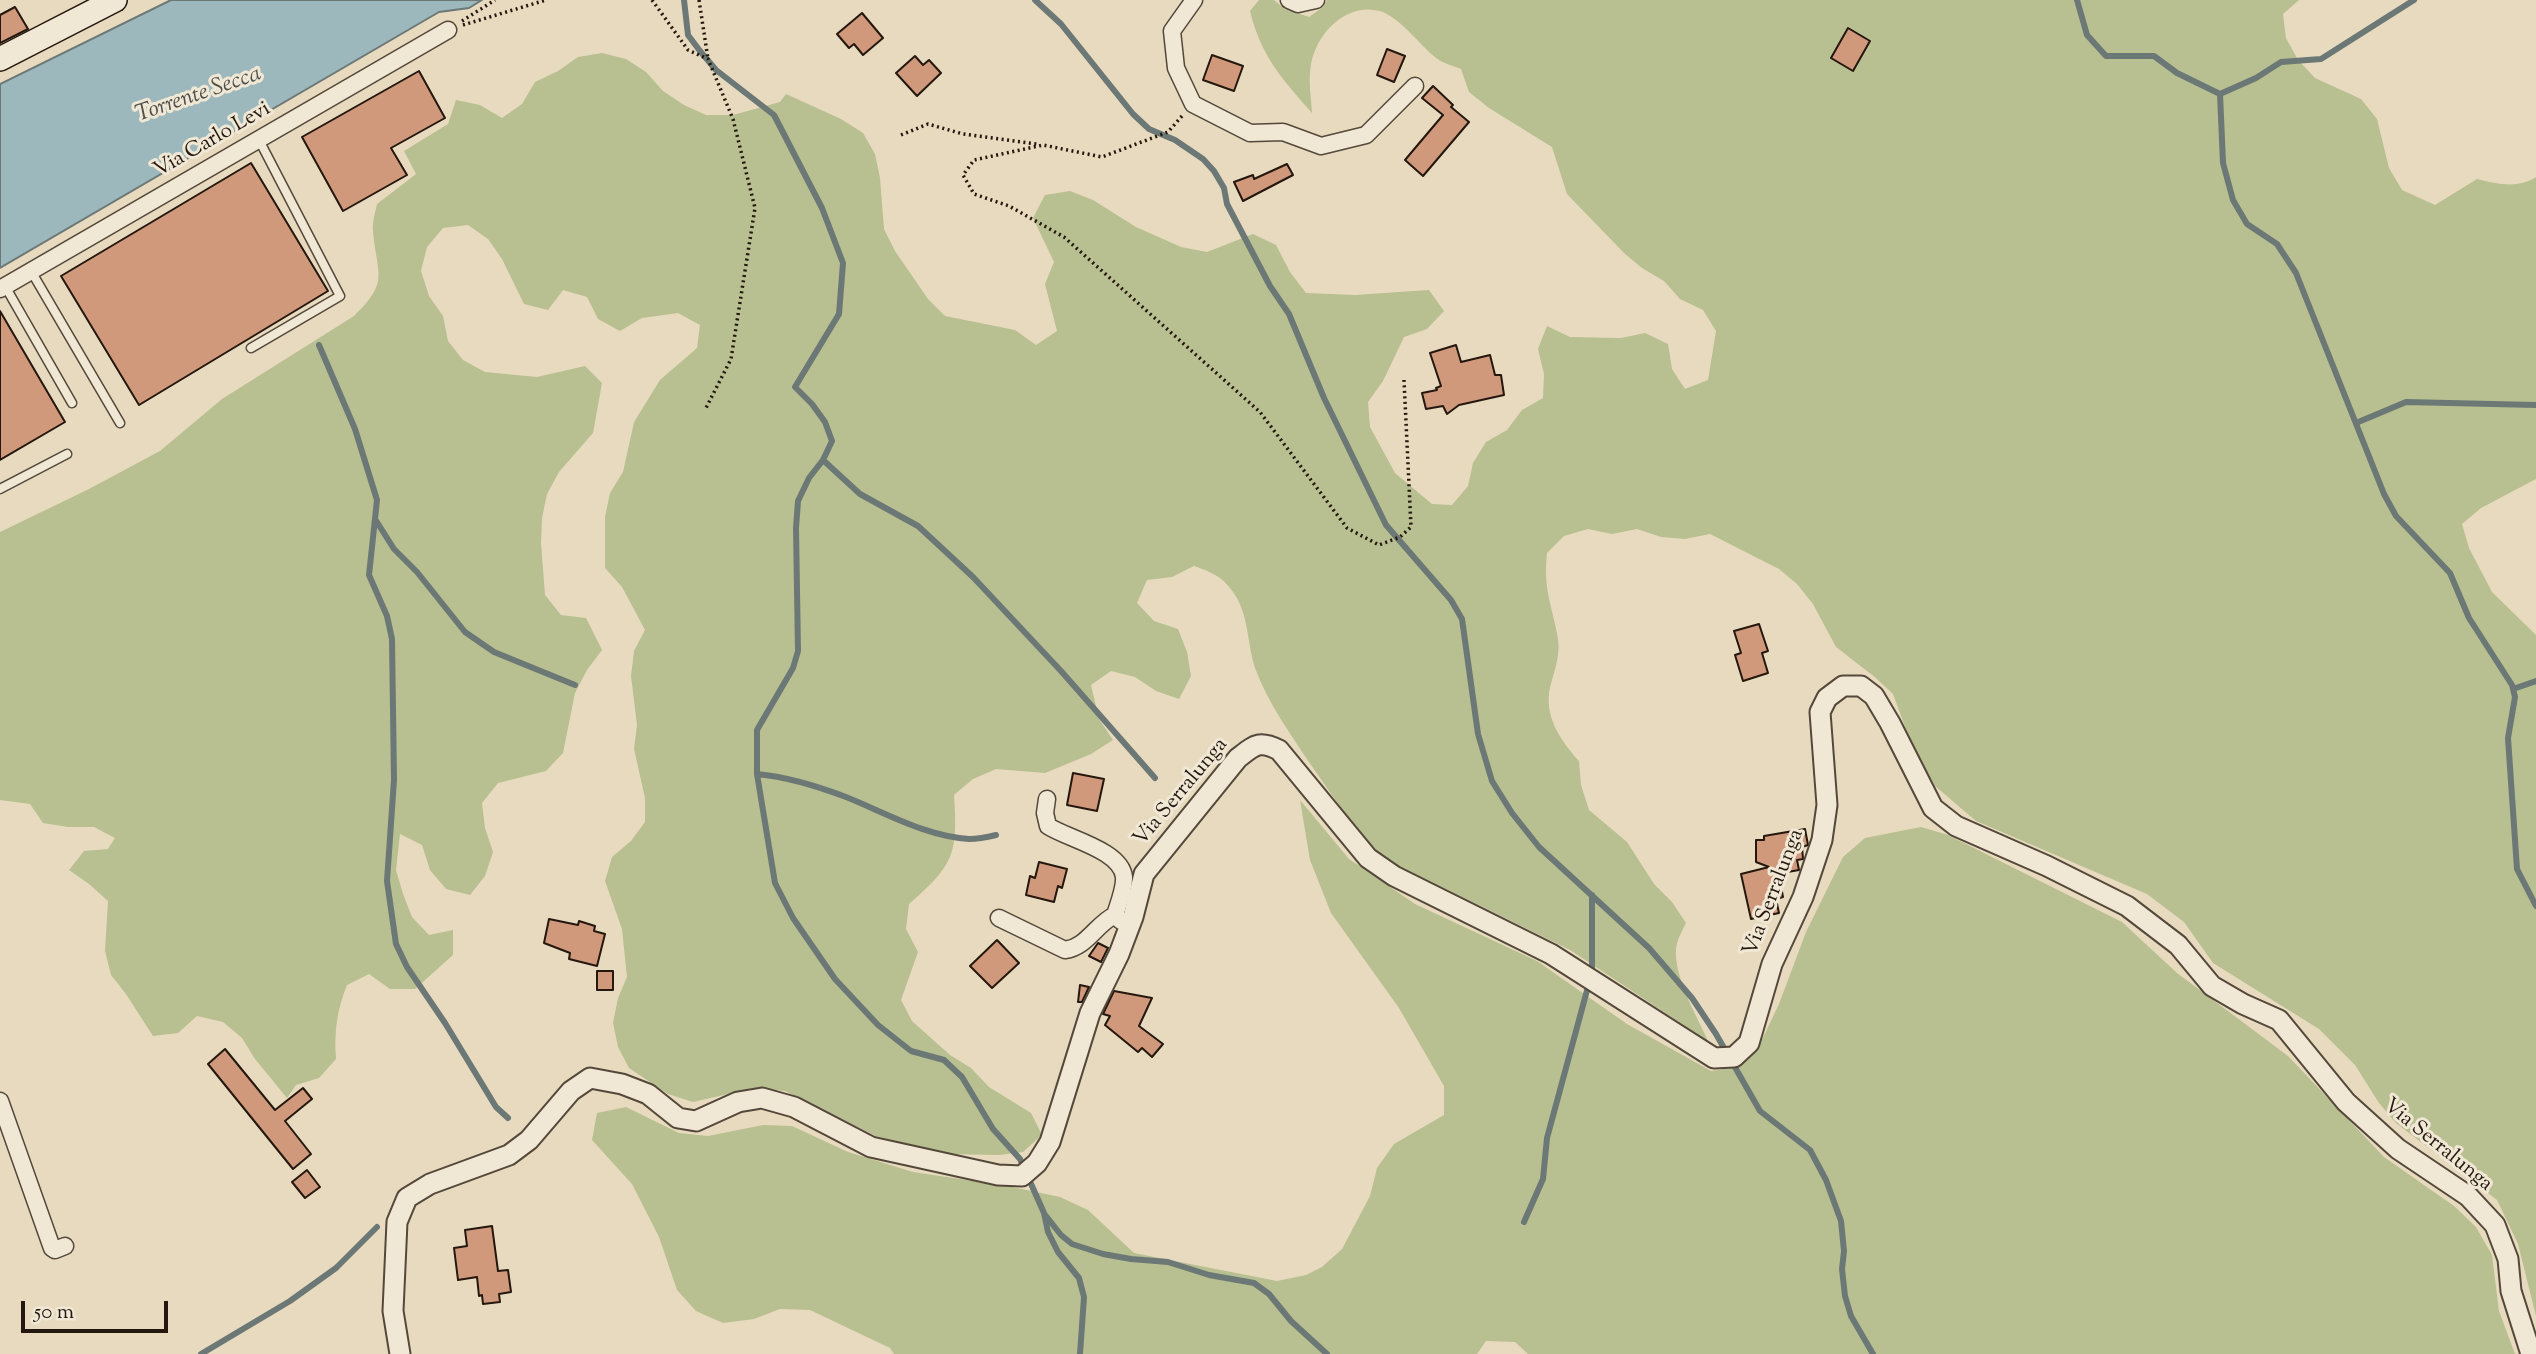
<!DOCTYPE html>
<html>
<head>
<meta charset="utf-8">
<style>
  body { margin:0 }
  #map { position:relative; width:2536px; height:1354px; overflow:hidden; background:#e8dabe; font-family:"Sorts Mill Goudy",serif }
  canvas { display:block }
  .scale { position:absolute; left:21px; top:1301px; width:147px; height:32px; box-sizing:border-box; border:4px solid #23170e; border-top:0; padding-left:9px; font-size:21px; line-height:24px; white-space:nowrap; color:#23170e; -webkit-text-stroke:5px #f0e7d5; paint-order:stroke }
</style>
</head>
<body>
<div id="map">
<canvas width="2536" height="1354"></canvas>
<div class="scale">50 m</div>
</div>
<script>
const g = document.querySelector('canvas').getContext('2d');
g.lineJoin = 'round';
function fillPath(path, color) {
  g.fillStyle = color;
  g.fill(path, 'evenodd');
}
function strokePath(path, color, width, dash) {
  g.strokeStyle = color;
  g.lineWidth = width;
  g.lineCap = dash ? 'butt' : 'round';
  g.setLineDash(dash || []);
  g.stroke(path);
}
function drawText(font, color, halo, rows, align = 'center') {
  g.font = font + ' "Sorts Mill Goudy",serif';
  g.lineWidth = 6;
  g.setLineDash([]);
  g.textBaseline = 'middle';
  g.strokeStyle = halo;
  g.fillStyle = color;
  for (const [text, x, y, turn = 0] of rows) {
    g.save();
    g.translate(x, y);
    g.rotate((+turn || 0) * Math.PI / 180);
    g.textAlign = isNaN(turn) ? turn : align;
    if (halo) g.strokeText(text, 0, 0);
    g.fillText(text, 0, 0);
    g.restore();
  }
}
fillPath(new Path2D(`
  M1259,0H1274L1285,9L1309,17L1323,7L1327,0H2299L2283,14L2286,38L2298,60L2315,78L2361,99L2377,119L2389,168L2402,190L2435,205L2477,179C2498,184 2517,189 2536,177V479L2481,508L2462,524L2469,548L2492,592L2536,635V1316L2518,1244L2497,1200L2396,1123L2379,1103L2355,1065L2319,1029L2213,963L2184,922L2147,894L1976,821L1935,786L1911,743L1893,694L1876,678L1836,647L1813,604L1797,584L1779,569L1710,534L1685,539L1661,537L1637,529L1612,534L1588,529L1564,536L1547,553C1543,591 1552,604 1558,639C1561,658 1552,675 1549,693C1546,720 1562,742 1579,761L1581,785L1589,810L1627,842L1654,884L1672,902L1686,923C1683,929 1679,936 1677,943C1670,971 1697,1016 1708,1041L1570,950L1383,858C1355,830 1334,798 1311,765C1291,735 1268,703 1255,668C1247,643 1249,614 1233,592C1222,576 1211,572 1194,566L1172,577L1147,580L1137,603L1154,621L1178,629L1187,652L1191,676L1179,699L1156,691L1135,677L1111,671L1091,685L1099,719L1113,740L1091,754L1045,773L996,769L973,779L954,795C958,854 954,865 909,904L906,929L918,952L901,1000L912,1021L950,1055L971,1068L989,1087L1031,1113L1042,1135L1023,1152L999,1155L946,1154L876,1136L785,1091L754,1088L693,1102L668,1094L629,1068L618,1047L613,1023L618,998L627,977L622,929L605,881L612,857L631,841L645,822V798L634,749L637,725L631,676L634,651L645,630L622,587L605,568V517L610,493L623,472L634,422L660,380L697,348L700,325L678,313L642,318L620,331L598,319L587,297L563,290L548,310L524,304L502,259L488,239L468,225L443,228L427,247L421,271L429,296L443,316L448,341L463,360L485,372L537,377L585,366L602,383L593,433L559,472L547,494L542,518L541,543L545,595L561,615L586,618L602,650L587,670L575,693L563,753L546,771L498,783L482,803L485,828L493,852L485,876L470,895L446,889L430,870L422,845L400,834L396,870L403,894L412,917L429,935L453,930V955L415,989H390L369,974L347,985C337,1010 334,1031 336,1059L319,1078L296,1085L287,1098L255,1059L242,1038L223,1022L197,1016L178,1033L153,1036L126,994L111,975L105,951L108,901L89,884L69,870L84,851L108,849L115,838L94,827H68L43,823L30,804L0,800V532L89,489L160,451L222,399L354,316C390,281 377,276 373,231C372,223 375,213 377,204L416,174L404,151L448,124L456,100L480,105L502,118L522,104L535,82L558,71L578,57L602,53L626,59L646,72L663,91L684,105L706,115H733L780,102L786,94L841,119L863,133L875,154L880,178L884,229L895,251L928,299L945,316L1015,330L1036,345L1057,331L1045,284L1054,262L1033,218L1045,195L1070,191L1093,200L1136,227L1181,247L1207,252L1253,234L1276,245L1290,272L1306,293L1355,295L1429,290L1444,311L1427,329L1404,337L1383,381L1368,402L1370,427L1395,473L1432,504L1452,505L1468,486L1473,463L1486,442L1507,430L1522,410L1543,398L1544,374L1538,349L1547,326L1570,337L1621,338L1645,333L1668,344L1672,369L1685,389L1708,380L1716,331L1703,310L1680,299L1664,281L1642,268L1624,253L1567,194L1552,147L1489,108L1469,92L1461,69C1453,66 1443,63 1436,58C1418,43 1404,22 1383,12C1348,0 1317,32 1311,64C1308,80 1311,97 1312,113C1282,79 1261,56 1250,11Z
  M1300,800L1349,859L1415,904L1537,961L1627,1024L1711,1071L1738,1067L1759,1046L1779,1004L1806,932L1843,857L1865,838L1921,827L1948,835L2122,922L2177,973L2288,1056L2384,1157L2454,1206L2476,1227L2492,1255L2499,1311L2515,1354H1528L1515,1342L1486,1341L1477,1354H894L890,1348L810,1310L780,1309L754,1319L723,1323L696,1311L677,1290L659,1237L632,1184L592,1140L597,1113L626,1107L679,1133L708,1136L763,1125L792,1126L848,1152L913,1172L1007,1186L1060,1197L1088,1210L1134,1253L1277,1281L1306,1275L1322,1267L1342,1249L1370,1196L1377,1168L1394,1144L1444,1115V1086L1399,1008L1331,913L1310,860Z`), '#b8bf90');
const water = new Path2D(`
  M171,0H482L469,8L439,12L0,268V84Z`);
fillPath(water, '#9cb8bc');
strokePath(water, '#6c7876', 2);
strokePath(new Path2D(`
  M684,0L688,35L700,51L716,70L774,115L822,208L843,263L839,314L795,387L812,404L825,422L832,441L823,460L809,478L798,501L796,528L798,651L793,668L757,730V774L775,883L793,918L835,979L878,1025L911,1051L944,1060L962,1077L993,1129L1020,1159L1044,1213L1048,1232L1058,1252L1079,1278L1084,1297L1080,1354
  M1035,0L1061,24L1133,114L1149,129L1175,140L1203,159L1214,171L1224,188L1227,204L1270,286L1289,314L1324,398L1386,525L1451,600L1462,619L1478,734L1492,781L1512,813L1539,847L1649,948L1692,998L1716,1034L1760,1111L1810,1150L1826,1180L1841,1221L1844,1251L1842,1269L1845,1296L1851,1316L1873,1354
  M2077,0L2087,35L2106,56H2154L2177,73L2220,94L2223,163L2233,200L2247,224L2277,244L2296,273L2384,494L2396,516L2450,573L2469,618L2512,685L2515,697L2508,738L2517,869L2536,906
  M2220,94L2256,78L2281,62L2321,59L2414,0
  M319,345L355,429L377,500L369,575L387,616L392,639L394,780L387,881L396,944L407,967L445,1023L496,1107L508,1118
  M2356,423L2406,402L2536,405
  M823,460L860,494L918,526L973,577L1061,671L1155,778
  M375,519L394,549L417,572L465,632L494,652L575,685
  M2513,689L2536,681
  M757,774C788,777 817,786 846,797C886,813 925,836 969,839C978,839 988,837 996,835
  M1046,1216L1061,1235L1072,1244L1103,1254L1131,1259L1168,1262L1209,1275L1254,1283L1269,1294L1291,1321L1327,1354
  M1524,1222L1543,1179L1547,1138L1592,972V895
  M201,1354L290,1301L336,1268L377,1227`), '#6c7876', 6);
const building = new Path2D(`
  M15,7L28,29L0,43V15Z
  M862,13L883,38L863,55L854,44L849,48L837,34Z
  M1848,28L1870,41L1853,71L1831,58Z
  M1387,49L1405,56L1394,82L1377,75Z
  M1212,55L1243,66L1234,91L1203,80Z
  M915,56L923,65L929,60L941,73L917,96L896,73Z
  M419,71L445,118L391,148L407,175L343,211L302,137Z
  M1433,86L1453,105L1451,107L1469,122L1423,176L1405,160L1443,115L1422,98Z
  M251,163L328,291L139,405L61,276Z
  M1287,164L1293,175L1243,201L1234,182L1253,175L1254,179Z
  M0,311L65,422L0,460Z
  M1456,345L1461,362L1490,355L1495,375H1501L1504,395L1459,405L1447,414L1443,406L1426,409L1422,393L1437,390L1436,388L1441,386L1430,353Z
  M1759,624L1768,651L1762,653L1768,673L1743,681L1735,655L1741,653L1734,631Z
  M1073,773L1104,779L1097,811L1067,805Z
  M1805,829L1808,845L1802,847L1803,859L1797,860L1799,870L1782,873L1778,871L1783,897L1776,899L1779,913L1751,919L1741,874L1769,867L1756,862V840H1764V836Z
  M1039,862L1067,869L1062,888L1058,886L1054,902L1026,895L1030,876L1035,878Z
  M549,919L578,925L579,921L595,926L594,931L605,934L597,966L569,959L570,953L544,943Z
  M997,940L1019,963L992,988L970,966Z
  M1098,943L1108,948L1101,962L1089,956Z
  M597,971H613V990H597Z
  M1080,985L1089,987L1082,1002H1078Z
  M1114,991L1152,998L1139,1026L1163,1044L1152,1057L1142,1048L1138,1052L1105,1025L1110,1016L1103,1014Z
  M225,1049L275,1110L303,1088L312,1099L285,1121L311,1154L293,1169L208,1064Z
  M307,1170L320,1187L305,1198L292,1182Z
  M492,1226L498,1271L508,1270L511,1292L499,1294L500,1302L483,1304L482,1295L479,1296L477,1277L458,1280L454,1248L467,1246L465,1230Z`);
fillPath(building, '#d1997c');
strokePath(building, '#23170e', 2);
const service = new Path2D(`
  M31,271L120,423
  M5,286L72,403
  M251,348L340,296L258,138
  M0,489L67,454`);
const minor = new Path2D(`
  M1194,0L1172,31L1176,68L1193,104L1250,133L1283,132L1321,146L1366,135L1415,86
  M1289,0L1298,4L1316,0
  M0,289L448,30
  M1047,799L1045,813L1048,826C1068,839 1121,850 1124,877C1125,888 1118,905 1115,915
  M999,918L1065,950C1087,947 1096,924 1115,915L1121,921
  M0,1101L52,1248L55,1250L65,1246`);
const tertiary = new Path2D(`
  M400,1354L393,1311L397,1222L407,1198L430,1184L509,1155L529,1140L571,1091L590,1078L622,1084L648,1094L678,1118L696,1121L738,1102L762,1098L794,1107L871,1147L998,1175L1022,1176L1037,1163L1050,1142L1090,1013L1119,954L1133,917L1144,874L1238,758C1255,745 1259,740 1279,750L1368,858L1394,876L1551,954L1714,1058L1734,1057L1749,1043L1772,964L1803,897L1822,840L1827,805L1820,712L1827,698L1843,686H1861L1874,696L1890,723L1933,808L1956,826L2047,866L2127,906L2178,945L2212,986L2243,1004L2279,1020L2346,1102L2398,1149L2468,1196L2495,1225L2508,1259L2511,1291L2531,1354`);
const secondary = new Path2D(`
  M0,59L115,0`);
strokePath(service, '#54483a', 11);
strokePath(minor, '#54483a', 19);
strokePath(tertiary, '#54483a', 23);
strokePath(secondary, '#23170e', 26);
strokePath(new Path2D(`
  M652,0L688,50L708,59L733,119L755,208L731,359L706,408
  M699,0L708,59
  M462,21L495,0
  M463,25L546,0
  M1182,116L1168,132L1102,157L1043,145L974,160L963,175L974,194L1009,206L1064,237L1260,412L1347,528L1379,545L1400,537L1411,527L1404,380
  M901,135L928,124L963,134L1037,144`), '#23170e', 3.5, [2, 3.5]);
strokePath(service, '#f0e7d5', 8);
strokePath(minor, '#f0e7d5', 16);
strokePath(tertiary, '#f0e7d5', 19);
strokePath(secondary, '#f0e7d5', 23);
drawText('21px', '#23170e', '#f0e7d5', [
  ["Via Carlo Levi",213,141,-30],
  ["Via Serralunga",1182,793,-50],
  ["Via Serralunga",1775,893,-69],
  ["Via Serralunga",2437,1146,39]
]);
drawText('italic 23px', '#4d4f4b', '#f0e7d5', [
  ["Torrente Secca",199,96,-19]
]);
</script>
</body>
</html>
